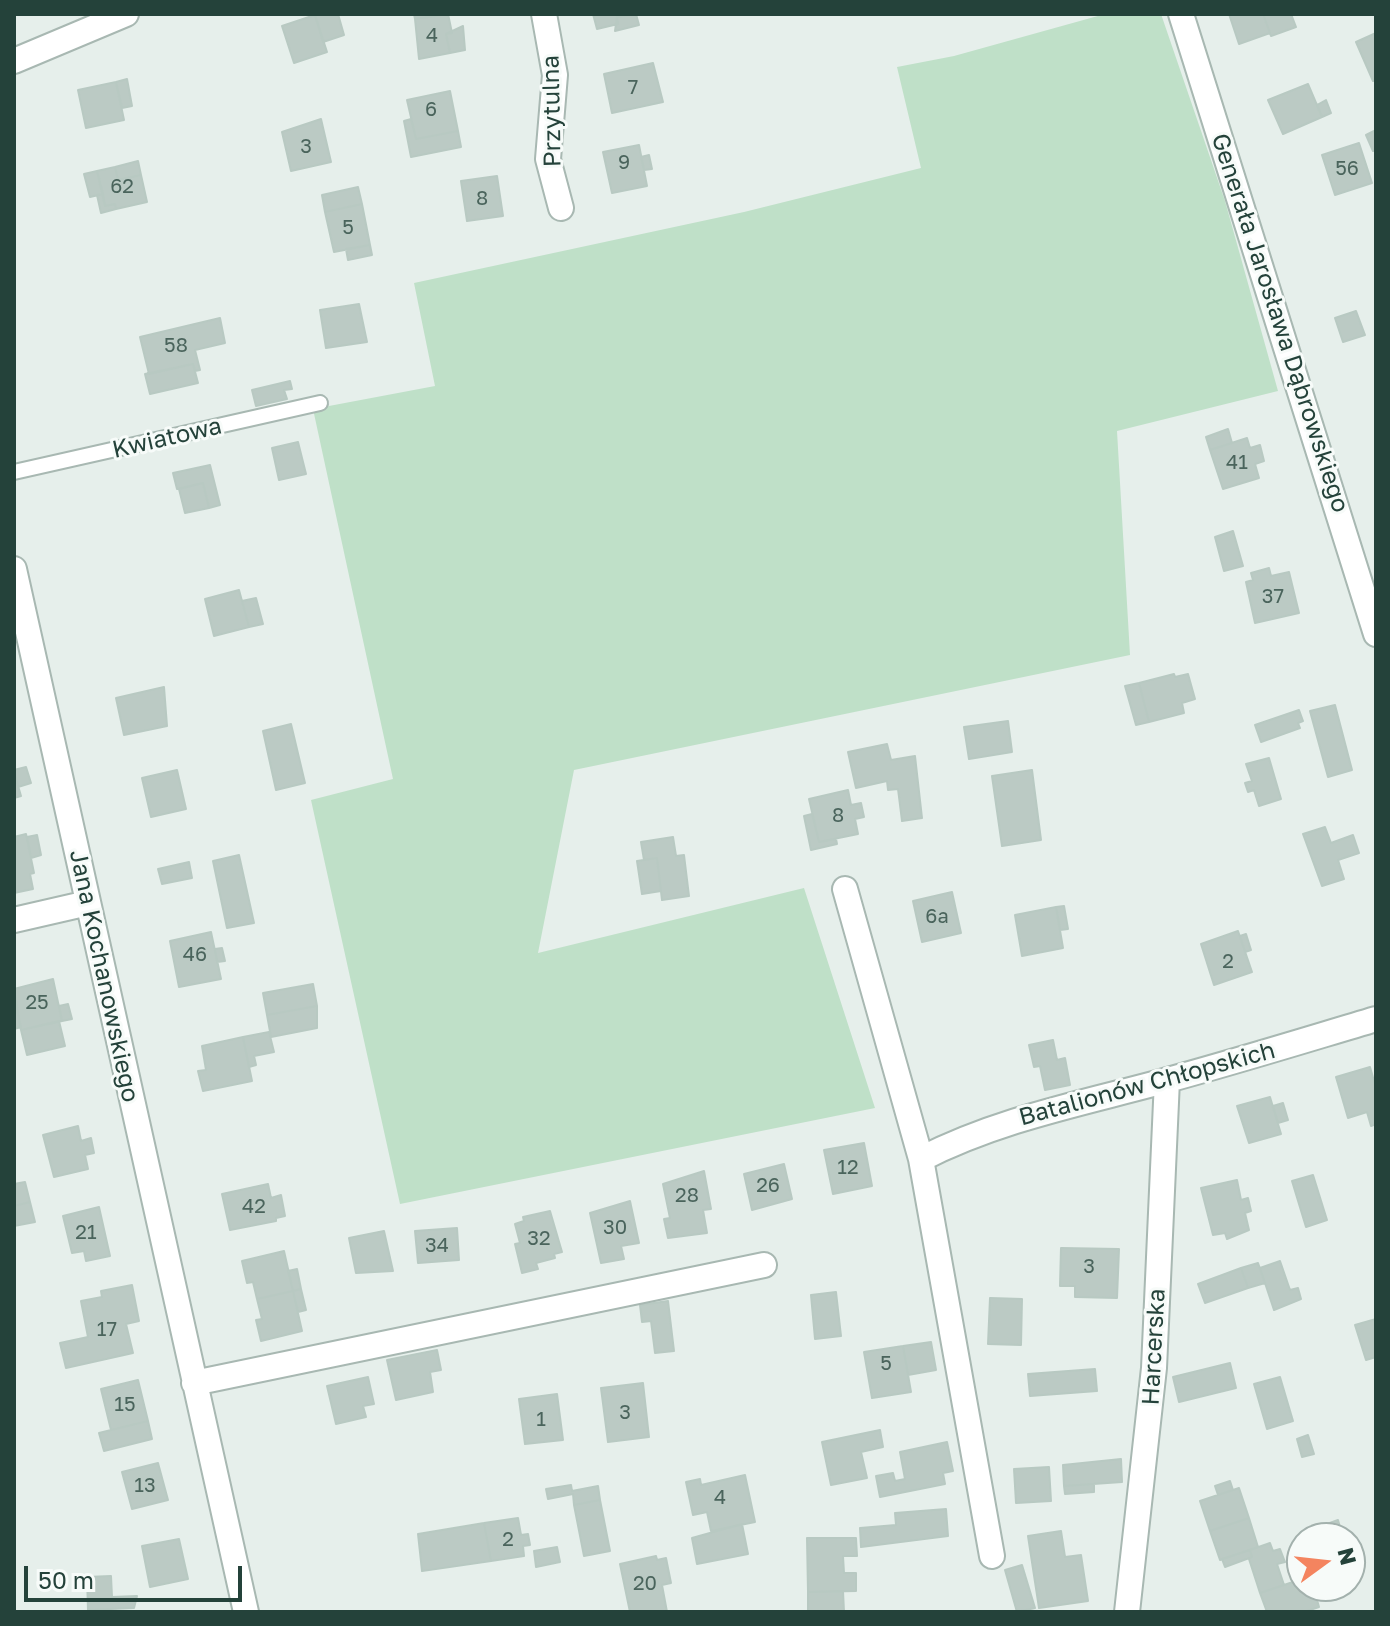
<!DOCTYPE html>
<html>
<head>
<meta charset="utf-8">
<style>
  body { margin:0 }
  #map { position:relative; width:1390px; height:1626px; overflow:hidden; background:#e6efeb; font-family:"Golos Text",sans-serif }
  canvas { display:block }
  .frame { position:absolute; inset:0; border:16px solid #24423a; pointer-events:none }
  .north { position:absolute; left:1286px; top:1522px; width:80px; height:80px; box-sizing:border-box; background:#f7fbf9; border:2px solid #a3b1ad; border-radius:50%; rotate:75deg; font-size:22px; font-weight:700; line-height:32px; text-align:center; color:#24423a }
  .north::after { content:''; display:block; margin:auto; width:28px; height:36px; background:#f4845f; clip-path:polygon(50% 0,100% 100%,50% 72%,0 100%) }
  .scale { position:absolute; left:24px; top:1566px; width:218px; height:36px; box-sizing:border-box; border:4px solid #24423a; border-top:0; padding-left:10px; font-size:24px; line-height:28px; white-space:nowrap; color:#24423a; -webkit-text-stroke:6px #f7fbf9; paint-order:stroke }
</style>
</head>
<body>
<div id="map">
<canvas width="1390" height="1626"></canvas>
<div class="frame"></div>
<div class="north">N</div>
<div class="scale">50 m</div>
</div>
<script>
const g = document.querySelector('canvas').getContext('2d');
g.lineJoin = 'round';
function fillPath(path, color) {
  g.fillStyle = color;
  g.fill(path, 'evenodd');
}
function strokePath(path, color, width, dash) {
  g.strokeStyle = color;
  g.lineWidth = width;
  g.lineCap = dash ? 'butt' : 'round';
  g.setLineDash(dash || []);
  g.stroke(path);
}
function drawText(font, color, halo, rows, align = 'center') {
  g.font = font + ' "Golos Text",sans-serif';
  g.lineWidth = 6;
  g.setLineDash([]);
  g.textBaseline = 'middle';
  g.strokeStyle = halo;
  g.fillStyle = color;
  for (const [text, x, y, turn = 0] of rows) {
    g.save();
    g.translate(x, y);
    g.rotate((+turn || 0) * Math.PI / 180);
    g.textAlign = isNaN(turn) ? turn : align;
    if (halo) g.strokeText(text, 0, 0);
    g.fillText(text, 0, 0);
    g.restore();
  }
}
fillPath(new Path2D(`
  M1105,14H1161L1225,201L1278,391L1117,431L1130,655L574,770L538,953L804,888L875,1108L400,1204L311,800L393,779L313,409L435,386L414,283L744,212L921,168L897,67L954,56Z`), '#bfe0c8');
const building = new Path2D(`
  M338,14L344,35L323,42L315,15Z
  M414,14H444L415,19Z
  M448,14L452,33L446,34L450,53L419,59L415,19Z
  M593,14H633L617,17L618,24L597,29Z
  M636,14L639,25L615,31L617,17Z
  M1229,14H1263L1270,33L1239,44Z
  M1263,14H1291L1296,27L1271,36Z
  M315,15L327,52L294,63L282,26Z
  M463,26L465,50L450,53L446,34Z
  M1376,33V80L1373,81L1356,42Z
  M653,63L663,102L612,113L604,74Z
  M127,79L132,106L122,108L116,82Z
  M116,82L124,120L86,128L78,90Z
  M1308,84L1322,117L1283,134L1268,100Z
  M450,91L458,131L416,139L407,100Z
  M1326,100L1331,113L1322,117L1317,105Z
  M321,119L331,162L291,171L282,132Z
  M411,119L416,139L458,131L461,147L411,157L404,121Z
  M1376,130V150L1373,151L1366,135Z
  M1359,143L1372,183L1335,195L1322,155Z
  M639,145L647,186L612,193L603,152Z
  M649,155L652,169L644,170L641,157Z
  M138,161L141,175L118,180L115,167Z
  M115,167L118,180L141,175L147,202L116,209L115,204L105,206L97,171Z
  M97,171L103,194L90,197L84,174Z
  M497,176L503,216L467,221L461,181Z
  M358,187L362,204L325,212L322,195Z
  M103,194L105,206L115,204L116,209L101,213L97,195Z
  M362,204L370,245L334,252L325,212Z
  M370,245L372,255L348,260L346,249Z
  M359,304L367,342L326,348L320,310Z
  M1356,311L1365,335L1343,342L1335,318Z
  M220,318L225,343L195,350L200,370L195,371L193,364L149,374L140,337Z
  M193,364L198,383L150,394L145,374Z
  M290,381L292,389L284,390L287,399L256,406L252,390Z
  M1228,429L1232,443L1210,450L1206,437Z
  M1247,438L1250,448L1260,445L1264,461L1255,464L1259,478L1223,489L1210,450Z
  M298,442L306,474L279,480L272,448Z
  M210,465L220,505L209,508L203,483L177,489L173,473Z
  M203,483L209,508L185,513L179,489Z
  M1233,531L1243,566L1224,571L1215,537Z
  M1269,568L1271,576L1289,572L1299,613L1255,623L1246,582L1253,580L1251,573Z
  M239,590L249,627L214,636L205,599Z
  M256,598L263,624L249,627L242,601Z
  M1174,674L1175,677L1188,674L1195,699L1182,703L1184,713L1149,722L1139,683Z
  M1139,683L1149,722L1136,725L1125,686Z
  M164,687L167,726L124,735L116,698Z
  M1335,705L1352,770L1328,777L1310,711Z
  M1299,710L1303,721L1298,723L1300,728L1261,742L1255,725Z
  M1008,721L1012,752L969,759L964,727Z
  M291,724L305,783L276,790L263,731Z
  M887,744L891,760L915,756L922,818L902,821L898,789L888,790L887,781L856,788L848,752Z
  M1269,758L1281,799L1259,806L1254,790L1248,792L1245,783L1252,781L1246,764Z
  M26,767L31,783L18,787L14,770Z
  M177,770L186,809L151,817L142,778Z
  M1032,770L1041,840L1002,846L992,776Z
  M14,772L21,796L14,798Z
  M848,790L851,805L861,803L864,817L855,819L858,834L819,842L809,799Z
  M812,814L819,842L836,839L837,844L811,850L804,816Z
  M1325,827L1331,843L1353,835L1359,853L1338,860L1344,879L1322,886L1303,834Z
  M26,834L34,873L30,874L33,889L14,893V837Z
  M37,835L41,855L31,858L27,837Z
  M673,837L676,856L684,855L689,896L662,900L657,858L644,860L641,842Z
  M239,855L254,923L227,928L213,861Z
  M657,858L661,891L642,894L637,861Z
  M189,862L192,878L162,884L158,869Z
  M952,892L961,933L922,942L913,901Z
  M1064,906L1068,929L1060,930L1056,907Z
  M1056,907L1063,948L1022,956L1015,915Z
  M1238,931L1252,972L1214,985L1201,944Z
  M211,932L221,979L179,987L170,941Z
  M1246,934L1251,950L1245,952L1240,936Z
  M222,948L225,961L217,962L215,949Z
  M53,979L62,1021L21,1030L14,989Z
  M313,984L317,1006L267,1015L263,993Z
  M14,1000L21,1027L14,1029Z
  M68,1004L72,1019L62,1021L59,1006Z
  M317,1006V1028L271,1037L267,1015Z
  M59,1021L65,1046L27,1055L21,1030Z
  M269,1032L274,1052L254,1056L256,1065L249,1067L243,1037Z
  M243,1037L252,1081L203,1091L198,1071L206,1070L202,1046Z
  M1053,1040L1057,1060L1065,1058L1070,1085L1045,1090L1040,1066L1034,1067L1029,1045Z
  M1370,1067L1376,1088V1124L1371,1126L1367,1112L1348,1118L1336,1077Z
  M1270,1097L1281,1134L1249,1143L1237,1106Z
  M1283,1103L1288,1120L1278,1123L1273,1106Z
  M78,1126L81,1141L91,1138L94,1153L85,1155L88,1169L54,1177L43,1135Z
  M864,1143L872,1186L833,1194L824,1150Z
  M784,1164L792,1199L752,1210L744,1174Z
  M704,1171L711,1209L703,1210L707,1233L668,1238L664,1219L670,1218L663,1184Z
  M1313,1175L1327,1220L1306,1227L1292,1181Z
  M1237,1180L1241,1200L1248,1198L1251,1211L1245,1213L1249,1230L1227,1239L1225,1233L1213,1235L1201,1188Z
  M25,1182L30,1202L14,1206V1184Z
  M268,1184L271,1198L281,1195L285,1216L276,1218V1221L230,1230L222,1194Z
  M630,1201L639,1243L621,1246L624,1259L601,1263L590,1213Z
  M30,1202L35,1222L14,1226V1206Z
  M99,1207L110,1256L86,1261L84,1251L72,1253L63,1216Z
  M550,1211L562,1252L554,1254L555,1258L536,1263L538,1269L522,1273L515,1244L520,1243L515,1224L524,1221L523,1217Z
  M457,1228L459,1260L418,1263L415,1231Z
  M384,1231L393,1271L356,1273L349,1238Z
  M1061,1248L1119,1249L1117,1298L1075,1297V1286H1060Z
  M284,1251L293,1291L257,1299L253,1282L247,1283L242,1261Z
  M1280,1261L1290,1290L1298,1288L1301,1299L1274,1310L1260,1268Z
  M1258,1263L1265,1283L1248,1288L1241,1268Z
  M1241,1268L1248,1288L1205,1303L1198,1284Z
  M297,1269L301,1289L293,1291L288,1271Z
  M132,1285L139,1321L126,1324L133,1353L66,1368L60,1343L88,1337L81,1301L102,1297L101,1291Z
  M301,1289L306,1310L298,1312L293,1291Z
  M293,1291L302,1331L261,1341L256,1320L262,1319L257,1299Z
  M836,1292L841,1336L815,1339L811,1295Z
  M990,1298L1022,1299L1021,1345L988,1344Z
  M668,1301L674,1351L655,1353L651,1321L642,1322L640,1305Z
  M1376,1319V1357L1366,1360L1355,1325Z
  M931,1342L936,1370L908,1375L903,1346Z
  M903,1346L911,1392L872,1398L864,1352Z
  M437,1350L441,1370L430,1372L433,1392L396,1400L387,1360Z
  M1230,1363L1236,1388L1179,1402L1173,1377Z
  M1095,1369L1097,1391L1030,1396L1028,1374Z
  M368,1377L374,1404L363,1406L366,1417L336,1424L327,1386Z
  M1280,1377L1293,1421L1267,1429L1254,1384Z
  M138,1380L148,1421L111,1430L101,1389Z
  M643,1383L649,1437L608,1442L601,1388Z
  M557,1394L563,1440L525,1444L519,1399Z
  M148,1421L152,1439L104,1451L99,1433Z
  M880,1430L883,1447L861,1452L867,1478L831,1485L822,1442Z
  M1308,1435L1314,1454L1302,1457L1297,1439Z
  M947,1442L953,1471L943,1473L945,1484L880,1497L876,1476L893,1473L895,1481L905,1479L900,1452Z
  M1121,1459L1122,1482L1064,1486L1063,1465Z
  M158,1463L168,1500L132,1509L122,1472Z
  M1049,1467L1051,1501L1016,1503L1014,1469Z
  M745,1475L755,1522L711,1531L707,1512L693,1515L686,1482L700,1479L701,1485Z
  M1230,1481L1233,1490L1218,1495L1215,1486Z
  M1094,1484V1492L1065,1494L1064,1486Z
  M571,1485L572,1491L598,1486L600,1500L574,1505L573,1494L548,1499L546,1489Z
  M1239,1488L1249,1518L1210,1531L1200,1501Z
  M600,1500L610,1551L584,1556L574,1505Z
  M946,1509L948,1536L861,1547L860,1528L896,1525L895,1513Z
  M518,1518L521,1535L528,1534L530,1545L523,1546L524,1556L491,1561L484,1523Z
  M1249,1518L1258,1547L1220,1560L1210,1531Z
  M1338,1520L1343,1538H1331L1327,1524Z
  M484,1523L491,1561L422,1571L418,1534Z
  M742,1524L748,1554L697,1564L692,1538Z
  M1061,1531L1065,1557L1081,1555L1088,1601L1039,1608L1028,1536Z
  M807,1538H856L857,1556H843L844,1573H856V1591L808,1592Z
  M179,1539L188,1579L150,1587L142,1546Z
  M1270,1543L1273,1551L1280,1549L1285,1562L1277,1564L1284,1585L1260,1593L1249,1559L1252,1557L1250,1550Z
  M557,1547L560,1562L536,1567L534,1551Z
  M1250,1550L1252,1557L1225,1567L1222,1559Z
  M656,1556L657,1560L666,1558L671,1583L662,1585L667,1612H630L620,1564Z
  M1022,1565L1035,1608L1017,1612L1005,1570Z
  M111,1576L112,1597L137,1596L134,1608L88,1610L87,1577Z
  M1302,1579V1586H1313L1319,1607L1304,1612H1267L1260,1593Z
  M843,1591L844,1612H808V1592Z`);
fillPath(building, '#bbcac4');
strokePath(building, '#b8c9c2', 2);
const lane = new Path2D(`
  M14,472L320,403`);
const street = new Path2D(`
  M544,14L555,75L548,159L561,208
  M1181,14L1376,634
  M14,61L126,14
  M14,569L246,1612
  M845,889L921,1159L992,1556
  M14,920L88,903
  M921,1159C995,1121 1074,1105 1153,1084C1228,1064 1302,1041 1376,1019
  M194,1383L764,1265
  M1127,1612L1154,1368L1167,1080`);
strokePath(lane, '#a8b8b2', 18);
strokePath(street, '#a8b8b2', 28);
strokePath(lane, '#fff', 14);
strokePath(street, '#fff', 24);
drawText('20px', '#4a645c', null, [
  ["4",432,36],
  ["7",633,88],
  ["6",431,110],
  ["3",306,147],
  ["9",624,163],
  ["56",1347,169],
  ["62",122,187],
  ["8",482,199],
  ["5",348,228],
  ["58",176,346],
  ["41",1237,463],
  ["37",1273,597],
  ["8",838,816],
  ["6a",937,917],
  ["46",195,955],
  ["2",1228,962],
  ["25",37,1003],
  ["12",848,1168],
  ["26",768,1186],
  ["28",687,1196],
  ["42",254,1207],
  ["30",615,1228],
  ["21",86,1233],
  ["32",539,1239],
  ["34",437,1246],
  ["3",1089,1267],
  ["17",107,1330],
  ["5",886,1364],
  ["15",125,1405],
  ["3",625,1413],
  ["1",541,1420],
  ["13",145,1486],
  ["4",720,1498],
  ["2",508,1540],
  ["20",645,1584]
]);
drawText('24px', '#24423a', '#f7fbf9', [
  ["Przytulna",552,111,-91],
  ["Generała Jarosława Dąbrowskiego",1280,323,72],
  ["Kwiatowa",167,438,-13],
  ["Jana Kochanowskiego",104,976,78],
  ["Batalionów Chłopskich",1147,1084,-15],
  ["Harcerska",1154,1347,-87]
]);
</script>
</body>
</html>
